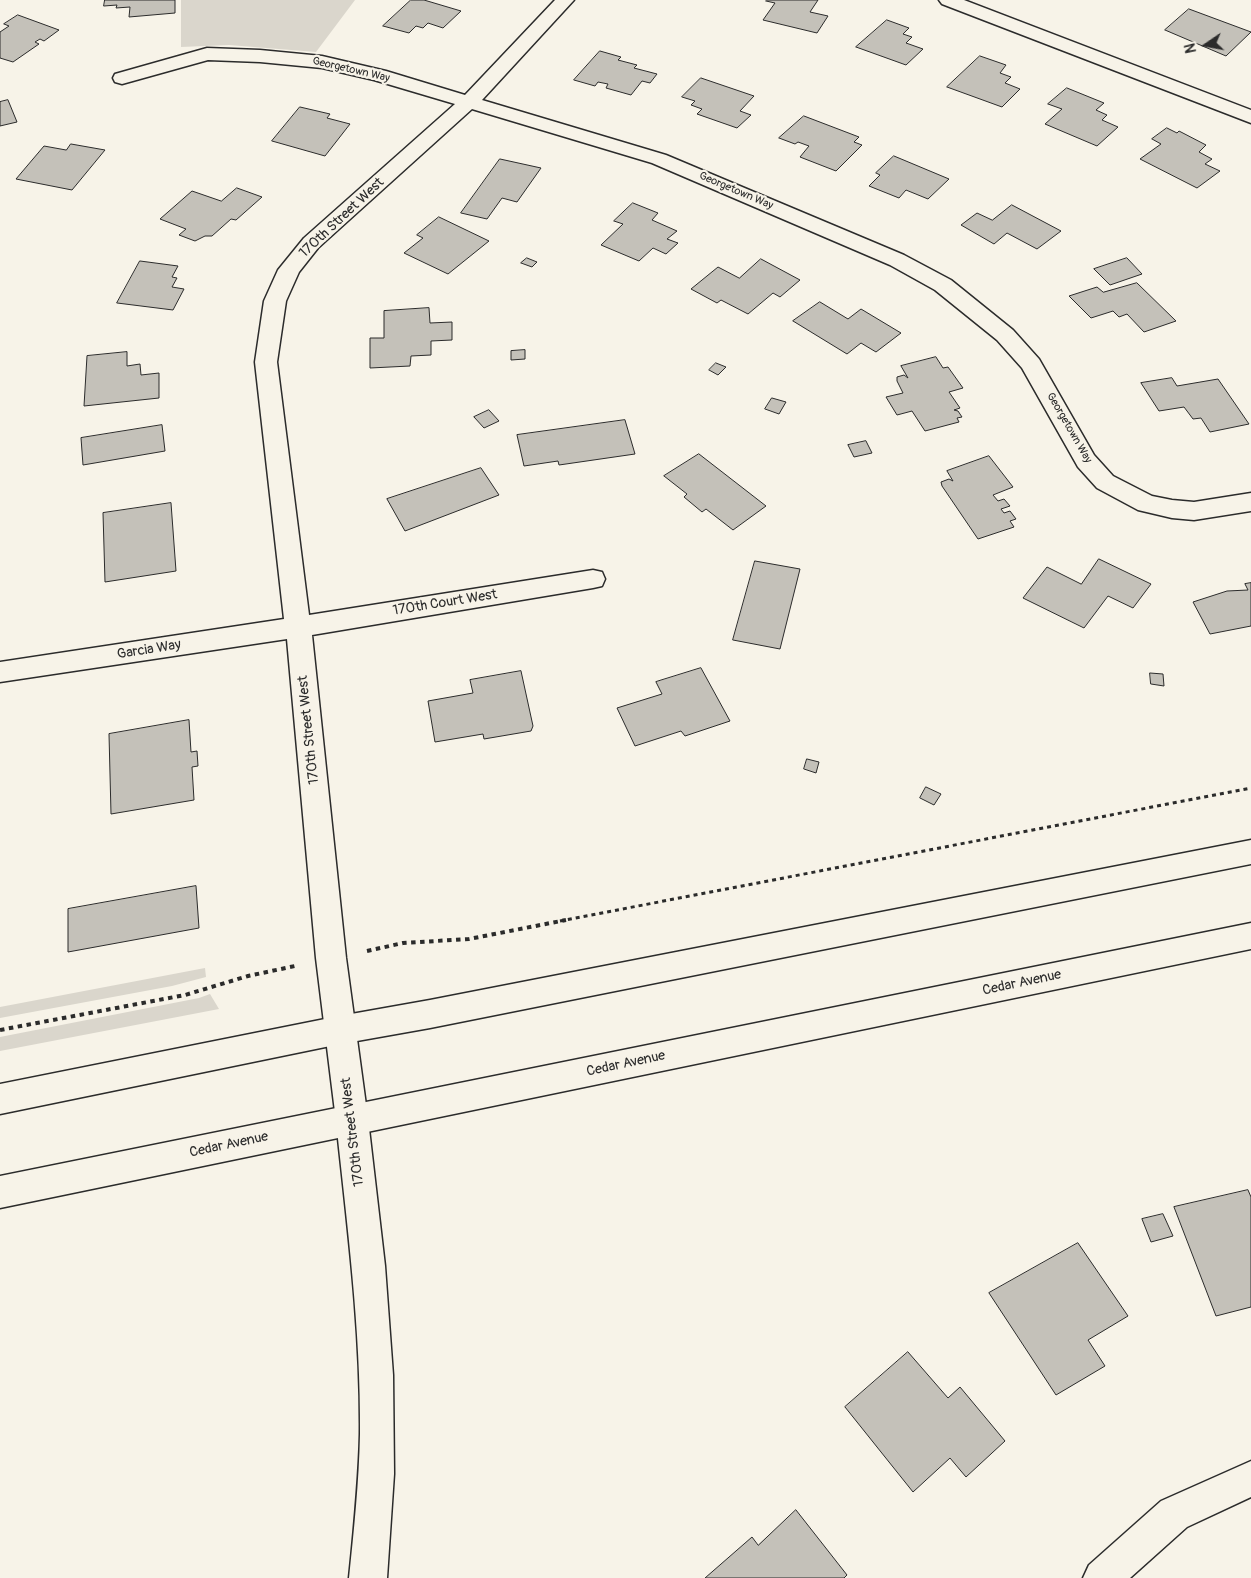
<!DOCTYPE html>
<html>
<head>
<meta charset="utf-8">
<style>
  body { margin:0 }
  #map { position:relative; width:1251px; height:1578px; overflow:hidden; background:#f7f3e8; font-family:Pangolin,sans-serif }
  canvas { display:block }
  .north { position:absolute; left:1181px; top:20px; width:50px; height:50px; -webkit-text-stroke:4px #f7f3e8; paint-order:stroke; rotate:258deg; font-size:14px; font-weight:700; line-height:20px; text-align:center; color:#2b2b2b }
  .north::after { content:''; display:block; margin:auto; width:18px; height:22px; background:#2b2b2b; clip-path:polygon(50% 0,100% 100%,50% 72%,0 100%) }
</style>
</head>
<body>
<div id="map">
<canvas width="1251" height="1578"></canvas>
<div class="north">N</div>
</div>
<script>
const g = document.querySelector('canvas').getContext('2d');
g.lineJoin = 'round';
function fillPath(path, color) {
  g.fillStyle = color;
  g.fill(path, 'evenodd');
}
function strokePath(path, color, width, dash) {
  g.strokeStyle = color;
  g.lineWidth = width;
  g.lineCap = dash ? 'butt' : 'round';
  g.setLineDash(dash || []);
  g.stroke(path);
}
function drawText(font, color, halo, rows, align = 'center') {
  g.font = font + ' Pangolin,sans-serif';
  g.lineWidth = 4.5;
  g.setLineDash([]);
  g.textBaseline = 'middle';
  g.strokeStyle = halo;
  g.fillStyle = color;
  for (const [text, x, y, turn = 0] of rows) {
    g.save();
    g.translate(x, y);
    g.rotate((+turn || 0) * Math.PI / 180);
    g.textAlign = isNaN(turn) ? turn : align;
    if (halo) g.strokeText(text, 0, 0);
    g.fillText(text, 0, 0);
    g.restore();
  }
}
fillPath(new Path2D(`
  M181,0H355L316,52L229,45L181,47Z
  M205,968L206,977L172,986L0,1018V1007Z
  M210,994L219,1009L0,1051V1037L199,998Z`), '#dad6cc');
const building = new Path2D(`
  M105,0H175V13L129,17L130,7L116,8L117,5L104,6Z
  M411,0H424L461,11L443,28L428,23L423,28L416,26L409,33L383,26Z
  M767,0H818L810,12L828,16L817,33L763,20L775,3L766,1Z
  M1189,9L1251,32L1226,56L1165,30Z
  M18,15L59,30L44,41L40,39L35,42L39,44L13,62L0,58V32L9,26L4,24Z
  M887,20L909,28L903,34L912,37L906,43L923,49L906,65L856,47Z
  M600,51L621,57L618,60L637,65L634,68L657,74L650,83L642,81L631,95L606,88L608,84L598,82L595,86L574,80Z
  M980,56L1006,65L1000,73L1011,77L1005,83L1020,89L1002,107L947,87Z
  M701,78L754,96L740,111L751,115L737,128L697,114L702,109L691,105L695,101L682,97Z
  M1067,88L1104,103L1096,110L1107,115L1102,120L1118,127L1097,146L1045,124L1062,109L1048,104Z
  M8,100L17,122L0,126V102Z
  M300,107L330,114L327,118L350,124L325,156L272,141Z
  M804,116L859,137L854,142L862,145L836,171L800,157L809,146L798,142L795,144L779,138Z
  M1167,128L1177,133L1179,131L1206,145L1199,152L1212,159L1205,164L1220,171L1197,188L1140,159L1161,144L1152,139Z
  M71,144L105,150L72,190L16,179L44,146L66,150Z
  M894,156L949,179L928,199L906,190L899,198L869,186L880,175L876,173Z
  M500,159L541,168L517,202L502,198L487,219L461,213Z
  M237,188L262,197L236,220L231,219L212,236H205L195,241L179,235L186,229L160,219L192,191L221,201Z
  M633,203L658,213L652,220L677,231L667,239L678,243L666,254L653,248L639,261L601,245L623,224L614,221Z
  M1012,205L1061,231L1037,249L1007,233L994,244L961,225L977,213L992,220Z
  M439,217L489,241L448,274L404,253L423,238L417,235Z
  M527,258L537,262L532,267L521,263Z
  M1127,258L1142,274L1110,285L1094,269Z
  M761,259L800,280L780,297L773,293L748,314L721,300L717,303L691,289L718,267L739,278Z
  M140,261L178,266L172,277L177,278L172,287L184,289L173,310L117,303Z
  M1137,283L1176,321L1144,332L1127,314L1119,317L1113,311L1091,318L1069,296L1097,287L1103,292Z
  M820,302L848,319L861,309L901,333L876,352L861,343L847,354L793,321Z
  M429,308L430,323L452,322V340L431,341V355L411,356L410,366L370,368V338H384V311Z
  M525,350V359L511,360V351Z
  M127,352V366L140,364L141,375L159,373V398L84,406L87,356Z
  M936,357L943,368L948,367L963,388L949,392L960,408L954,410L958,411L962,417L957,418L959,422L925,431L912,411L897,415L886,397L903,393L897,381V377L904,375L908,378L901,366Z
  M716,363L726,367L718,375L709,370Z
  M1172,378L1177,386L1218,379L1249,424L1210,432L1201,418L1193,419L1184,407L1159,411L1141,383Z
  M772,398L786,402L779,414L765,409Z
  M489,410L499,421L484,428L474,417Z
  M625,420L635,454L559,465L558,461L524,466L517,435Z
  M162,425L165,451L83,465L81,438Z
  M866,441L872,453L854,457L848,445Z
  M699,454L766,506L733,530L706,509L702,512L684,497L687,494L664,476Z
  M989,456L1013,487L993,495L998,501L1004,499L1010,506L1001,509L1004,513L1010,511L1016,519L1010,521L1014,527L978,539L942,486L941,482L949,479L953,481L947,471Z
  M481,468L499,495L405,531L387,499Z
  M171,503L176,571L105,582L103,513Z
  M1099,559L1151,584L1133,608L1108,596L1084,628L1023,598L1047,567L1081,584Z
  M755,561L800,569L780,649L733,640Z
  M1251,583V626L1210,634L1193,602L1227,591L1248,590L1245,584Z
  M701,668L730,721L685,736L681,731L635,746L617,708L662,694L656,682Z
  M521,671L533,726L531,731L484,739L483,734L435,742L428,701L473,693L470,680Z
  M1150,673L1163,674L1164,686L1151,684Z
  M189,720L191,752L197,751L198,766L192,767L194,800L111,814L109,734Z
  M807,759L819,762L816,773L804,769Z
  M926,787L941,794L934,805L920,798Z
  M196,886L199,928L68,952V909Z
  M1248,1190L1251,1197V1307L1216,1316L1174,1207Z
  M1163,1214L1173,1236L1151,1242L1142,1219Z
  M1078,1243L1128,1316L1088,1340L1105,1366L1056,1395L989,1293Z
  M908,1352L948,1398L960,1387L1005,1441L966,1477L950,1458L913,1492L845,1407Z
  M796,1510L847,1575L844,1578H705L752,1537L758,1545Z`);
fillPath(building, '#c4c1b9');
strokePath(building, '#2b2b2b', 1);
const street = new Path2D(`
  M555,0H574L482,100L666,155L904,255L951,280L1013,330L1039,359L1094,455L1113,476L1152,496L1172,500L1194,502L1251,493V511L1194,520L1172,518L1138,510L1097,488L1078,467L1022,368L997,340L935,290L890,265L652,163L472,109L318,248L299,272L286,301L277,362L309,615L593,570L602,572L605,579L602,586L593,588L312,635L346,958L368,1120L363,1131L352,1135L341,1131L336,1120L316,958L287,639L0,682V662L284,619L255,362L264,301L278,270L304,238L455,104L374,80L322,68L260,62L208,60L122,84L115,82L113,78L115,74L207,48L260,50L322,56L386,71L465,95Z
  M939,0H964L1251,110V123L942,4Z
  M1251,1461V1497L1187,1527L1130,1578H1083L1089,1565L1161,1501Z`);
const secondary = new Path2D(`
  M352,1105L363,1109L368,1120L385,1266L393,1375L394,1474L387,1578H349C354,1530 359,1482 360,1434C361,1329 347,1224 336,1120L341,1109Z`);
const primary = new Path2D(`
  M1251,840V864L430,1028L340,1044L0,1114V1084L340,1016L430,1000Z
  M1251,923V949L0,1208V1176Z`);
strokePath(street, '#2b2b2b', 3);
strokePath(secondary, '#2b2b2b', 3);
strokePath(primary, '#2b2b2b', 3);
strokePath(new Path2D(`
  M560,921L1251,788`), '#2b2b2b', 3, [4, 4]);
strokePath(new Path2D(`
  M367,951L403,943L469,939L566,920
  M0,1030L185,995L248,976L295,966`), '#2b2b2b', 4, [4.5, 4.5]);
fillPath(street, '#f7f3e8');
fillPath(secondary, '#f7f3e8');
fillPath(primary, '#f7f3e8');
drawText('11px', '#2b2b2b', '#f7f3e8', [
  ["Georgetown Way",351,70,13],
  ["Georgetown Way",736,191,23],
  ["Georgetown Way",1069,428,60]
]);
drawText('14px', '#2b2b2b', '#f7f3e8', [
  ["170th Street West",342,218,-43],
  ["170th Court West",445,603,-9],
  ["Garcia Way",149,650,-9],
  ["170th Street West",309,730,-96],
  ["Cedar Avenue",1022,983,-12],
  ["Cedar Avenue",626,1064,-12],
  ["170th Street West",353,1132,-97],
  ["Cedar Avenue",229,1145,-12]
]);
</script>
</body>
</html>
